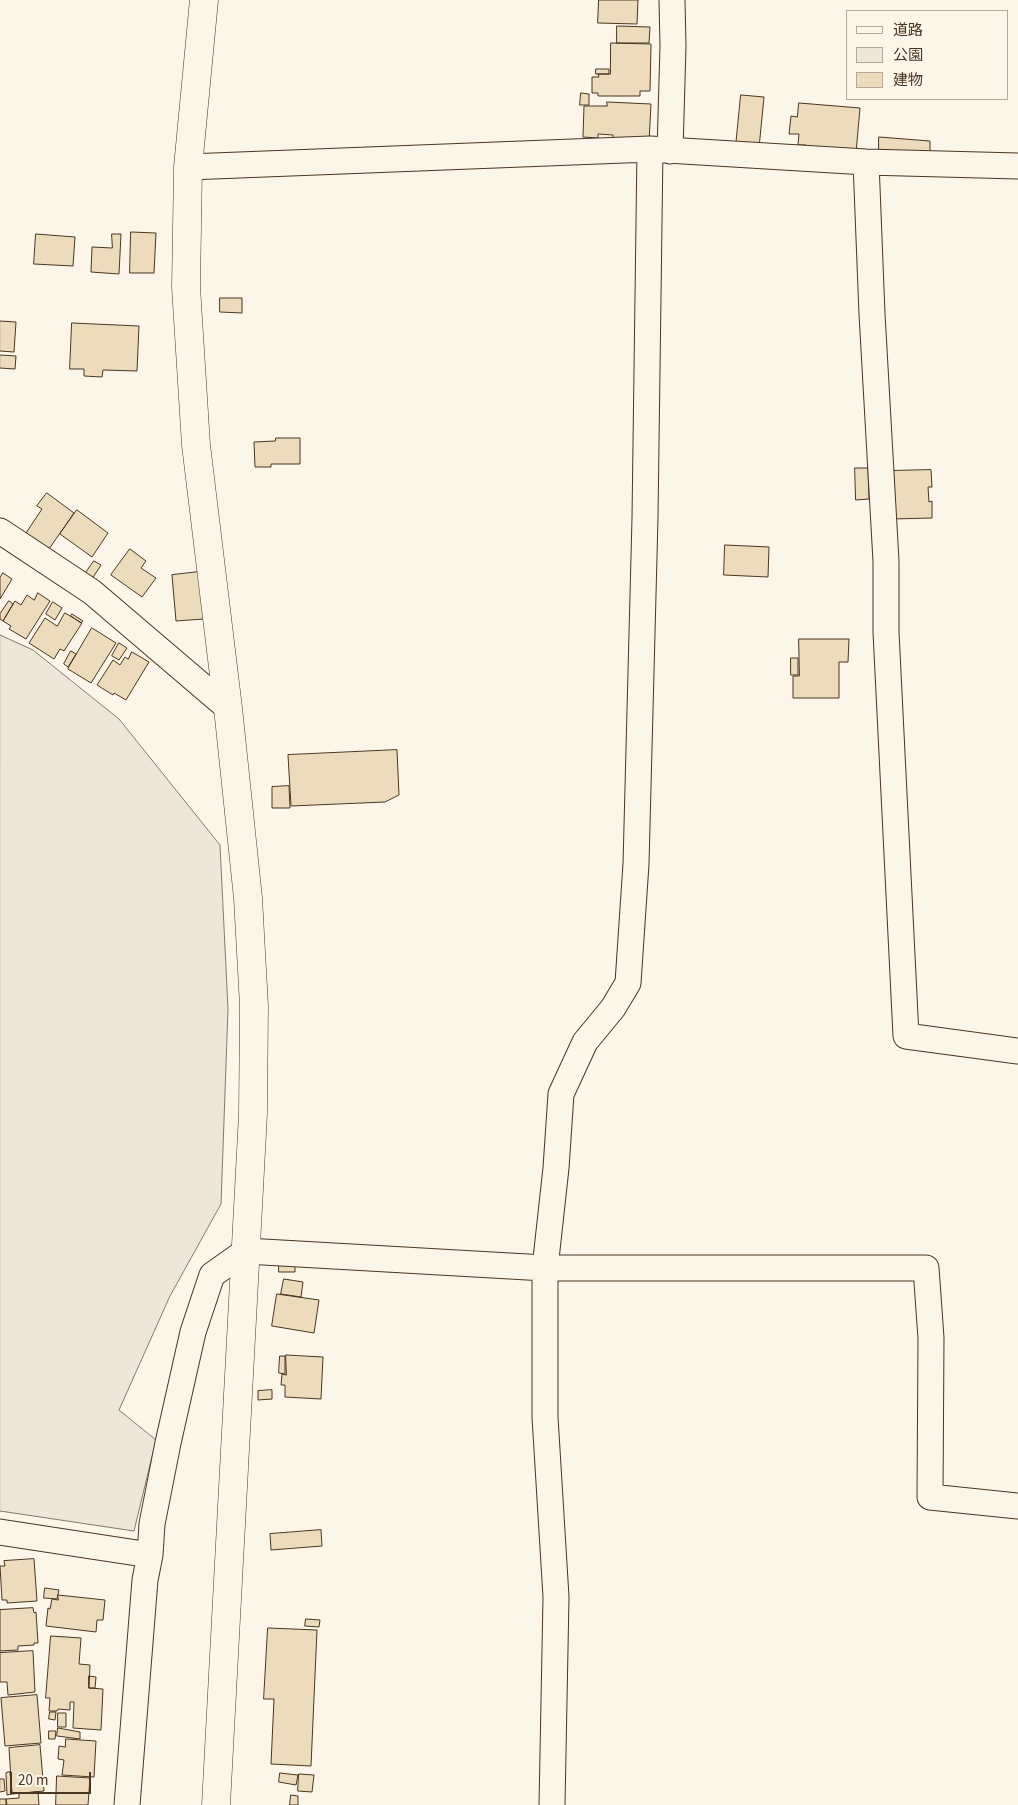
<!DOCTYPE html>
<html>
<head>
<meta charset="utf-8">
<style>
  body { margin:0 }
  #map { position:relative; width:1018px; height:1805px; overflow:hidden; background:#fbf6e9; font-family:"Source Sans 3","Noto Sans JP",sans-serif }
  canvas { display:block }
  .legend { position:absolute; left:846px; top:10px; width:162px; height:90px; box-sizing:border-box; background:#fbf6e9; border:1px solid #b4a999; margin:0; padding:6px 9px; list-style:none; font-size:15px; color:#4a3520 }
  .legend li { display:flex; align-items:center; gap:10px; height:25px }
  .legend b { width:25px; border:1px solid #b4a999 }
  .scale { position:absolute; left:10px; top:1772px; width:81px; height:22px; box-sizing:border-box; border:2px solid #4a3520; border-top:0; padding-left:6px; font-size:15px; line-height:18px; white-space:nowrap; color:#4a3520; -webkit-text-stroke:4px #fbf6e9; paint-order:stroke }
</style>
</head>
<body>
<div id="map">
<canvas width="1018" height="1805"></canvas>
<ul class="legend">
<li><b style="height:6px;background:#fbf6e9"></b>道路</li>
<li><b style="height:14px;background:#ede6d9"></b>公園</li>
<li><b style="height:14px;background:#ecdcbc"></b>建物</li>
</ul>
<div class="scale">20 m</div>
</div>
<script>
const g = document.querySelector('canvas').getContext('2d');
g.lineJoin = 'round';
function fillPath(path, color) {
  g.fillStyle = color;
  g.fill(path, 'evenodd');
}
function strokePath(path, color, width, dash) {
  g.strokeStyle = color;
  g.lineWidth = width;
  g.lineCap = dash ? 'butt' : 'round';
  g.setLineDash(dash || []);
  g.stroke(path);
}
const green = new Path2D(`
  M0,635L33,650L119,719L220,845L228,1009L221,1204L170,1296L119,1410L156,1440L134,1531L0,1511Z`);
fillPath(green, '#ede6d9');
strokePath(green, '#887966', 1);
const building = new Path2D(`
  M599,0H638L637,24L598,23Z
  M617,26L650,27L649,43H617Z
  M611,43L651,44L650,91H640V96H598V93H592V77H599L598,74H610Z
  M596,69H609V74H596Z
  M581,93L589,94V105H580Z
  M741,95L764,97L759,148L736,146Z
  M607,102L651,104L649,143L613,142V135L598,134V138L583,137L584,106H607Z
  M799,103L860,108L856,153L806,156V145H798L799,134H789L791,116L797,117Z
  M879,137L930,141V161H879Z
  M131,232L156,233L154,273H130Z
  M36,234L75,237L73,266L34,264Z
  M112,234H121L119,274L91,272L92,247L112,248Z
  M220,298H242V313L220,312Z
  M0,321L16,322L14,352L0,351Z
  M72,323L139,326L137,371L103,370L102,377L84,376V369H70Z
  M0,355L16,356L15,369L0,368Z
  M276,438H300V464H271V467H255L254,442L275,441Z
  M855,468H868L869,499L856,500Z
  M931,470L932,487H928L929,502L932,501V518L891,519L887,471Z
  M47,493L74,513L49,549L26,533L42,509L37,506Z
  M77,510L108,533L92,557L60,534Z
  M725,545L769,547L768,577L724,575Z
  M130,549L146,561L141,568L156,578L142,597L111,575Z
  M94,561L101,565L92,579L85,574Z
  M199,572L204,619L176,621L172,575Z
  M3,573L12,579L0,599V578Z
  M38,593L50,601L26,639L9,629L11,626L3,621L15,601L21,605L27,595L34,600Z
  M9,601L13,604L3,621L0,619V614Z
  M53,602L62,608L55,620L46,614Z
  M65,613L82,623L64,651L60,649L54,659L29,643L45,618L57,626Z
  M72,614L83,621L81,623L71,616Z
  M92,628L116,643L91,683L68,669Z
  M799,639H849L848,662H839V698H793V676H799Z
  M119,643L127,648L119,660L112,656Z
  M71,651L76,654L68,667L64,664Z
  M132,652L149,662L126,700L114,693L113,695L97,685L113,660L120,665L125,657L128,659Z
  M791,658H798V675H791Z
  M397,750L399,795L385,802L291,806L288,755Z
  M289,786L290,808H272V787Z
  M279,1265H295V1272H279Z
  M284,1279L303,1282L301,1297L281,1294Z
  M277,1294L319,1300L314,1333L272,1326Z
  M286,1355L323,1357L321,1399L285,1397V1385H281L282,1374L286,1375Z
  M280,1356H285V1374L279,1373Z
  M272,1390V1399L258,1400V1391Z
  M321,1530L322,1546L271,1550L270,1534Z
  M34,1559L37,1601L7,1603V1600H2L0,1566H5L4,1561Z
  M45,1588L59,1590L57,1599L44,1598Z
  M58,1595L105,1600L103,1620H97L96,1632L46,1626L48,1608L50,1609L52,1599L58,1600Z
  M33,1608L34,1613L36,1612L38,1643H34V1645L18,1646V1650L0,1651V1610Z
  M306,1619L320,1620L319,1627L305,1626Z
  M268,1628L317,1630L311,1766L271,1764L274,1699H264Z
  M51,1636L81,1638L79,1664L90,1665L89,1688L103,1689L101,1730L73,1728L74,1702H70V1710L58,1709L57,1711H49L50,1698H46Z
  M33,1651L35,1692L8,1695L7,1682H0V1653Z
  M89,1676L96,1677L95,1688H89Z
  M37,1695L41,1743L5,1746L1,1698Z
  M50,1712H56L55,1720L49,1719Z
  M58,1713H66V1727H58Z
  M58,1728L80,1732V1739L57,1736Z
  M49,1731H56L55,1739H49Z
  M66,1739L96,1741L94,1777L62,1775L64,1760L58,1759L59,1746L65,1747Z
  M40,1745L44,1791L12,1794L9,1748Z
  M10,1772L12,1794L7,1795L6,1773Z
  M280,1773L298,1775L296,1785L279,1782Z
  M299,1774L314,1775L312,1792L298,1791Z
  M57,1776L90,1778L88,1805H56Z
  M0,1779H4L5,1791L0,1792Z
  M38,1792L39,1805H7L6,1799L19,1798V1794Z
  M291,1795L298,1796V1805H290Z
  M0,1799H6V1805H0Z`);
fillPath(building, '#ecdcbc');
strokePath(building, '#4a3520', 1);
const minor = new Path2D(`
  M670,151L673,46L672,0
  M866,162L872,314L886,561V632L906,1036L1018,1051
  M188,167L650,149L866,162L1018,166
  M0,531L92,592L228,708
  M0,1532L150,1555
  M127,1805L145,1580L150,1555L152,1524L168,1443L193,1332L212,1275L246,1251L545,1268H926L931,1338L930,1497L1018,1506
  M552,1805L556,1597L545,1417V1268L556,1168L561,1094L585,1042L613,1008L628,983L636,864L645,518L650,149`);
const tertiary = new Path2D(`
  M204,0L188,167L186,287L196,445L228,708L248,898L254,1006L253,1114L216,1805`);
strokePath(minor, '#4a3520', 27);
strokePath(tertiary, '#4a3520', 29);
strokePath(minor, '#fbf6e9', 25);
strokePath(tertiary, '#fbf6e9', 28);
</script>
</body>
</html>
